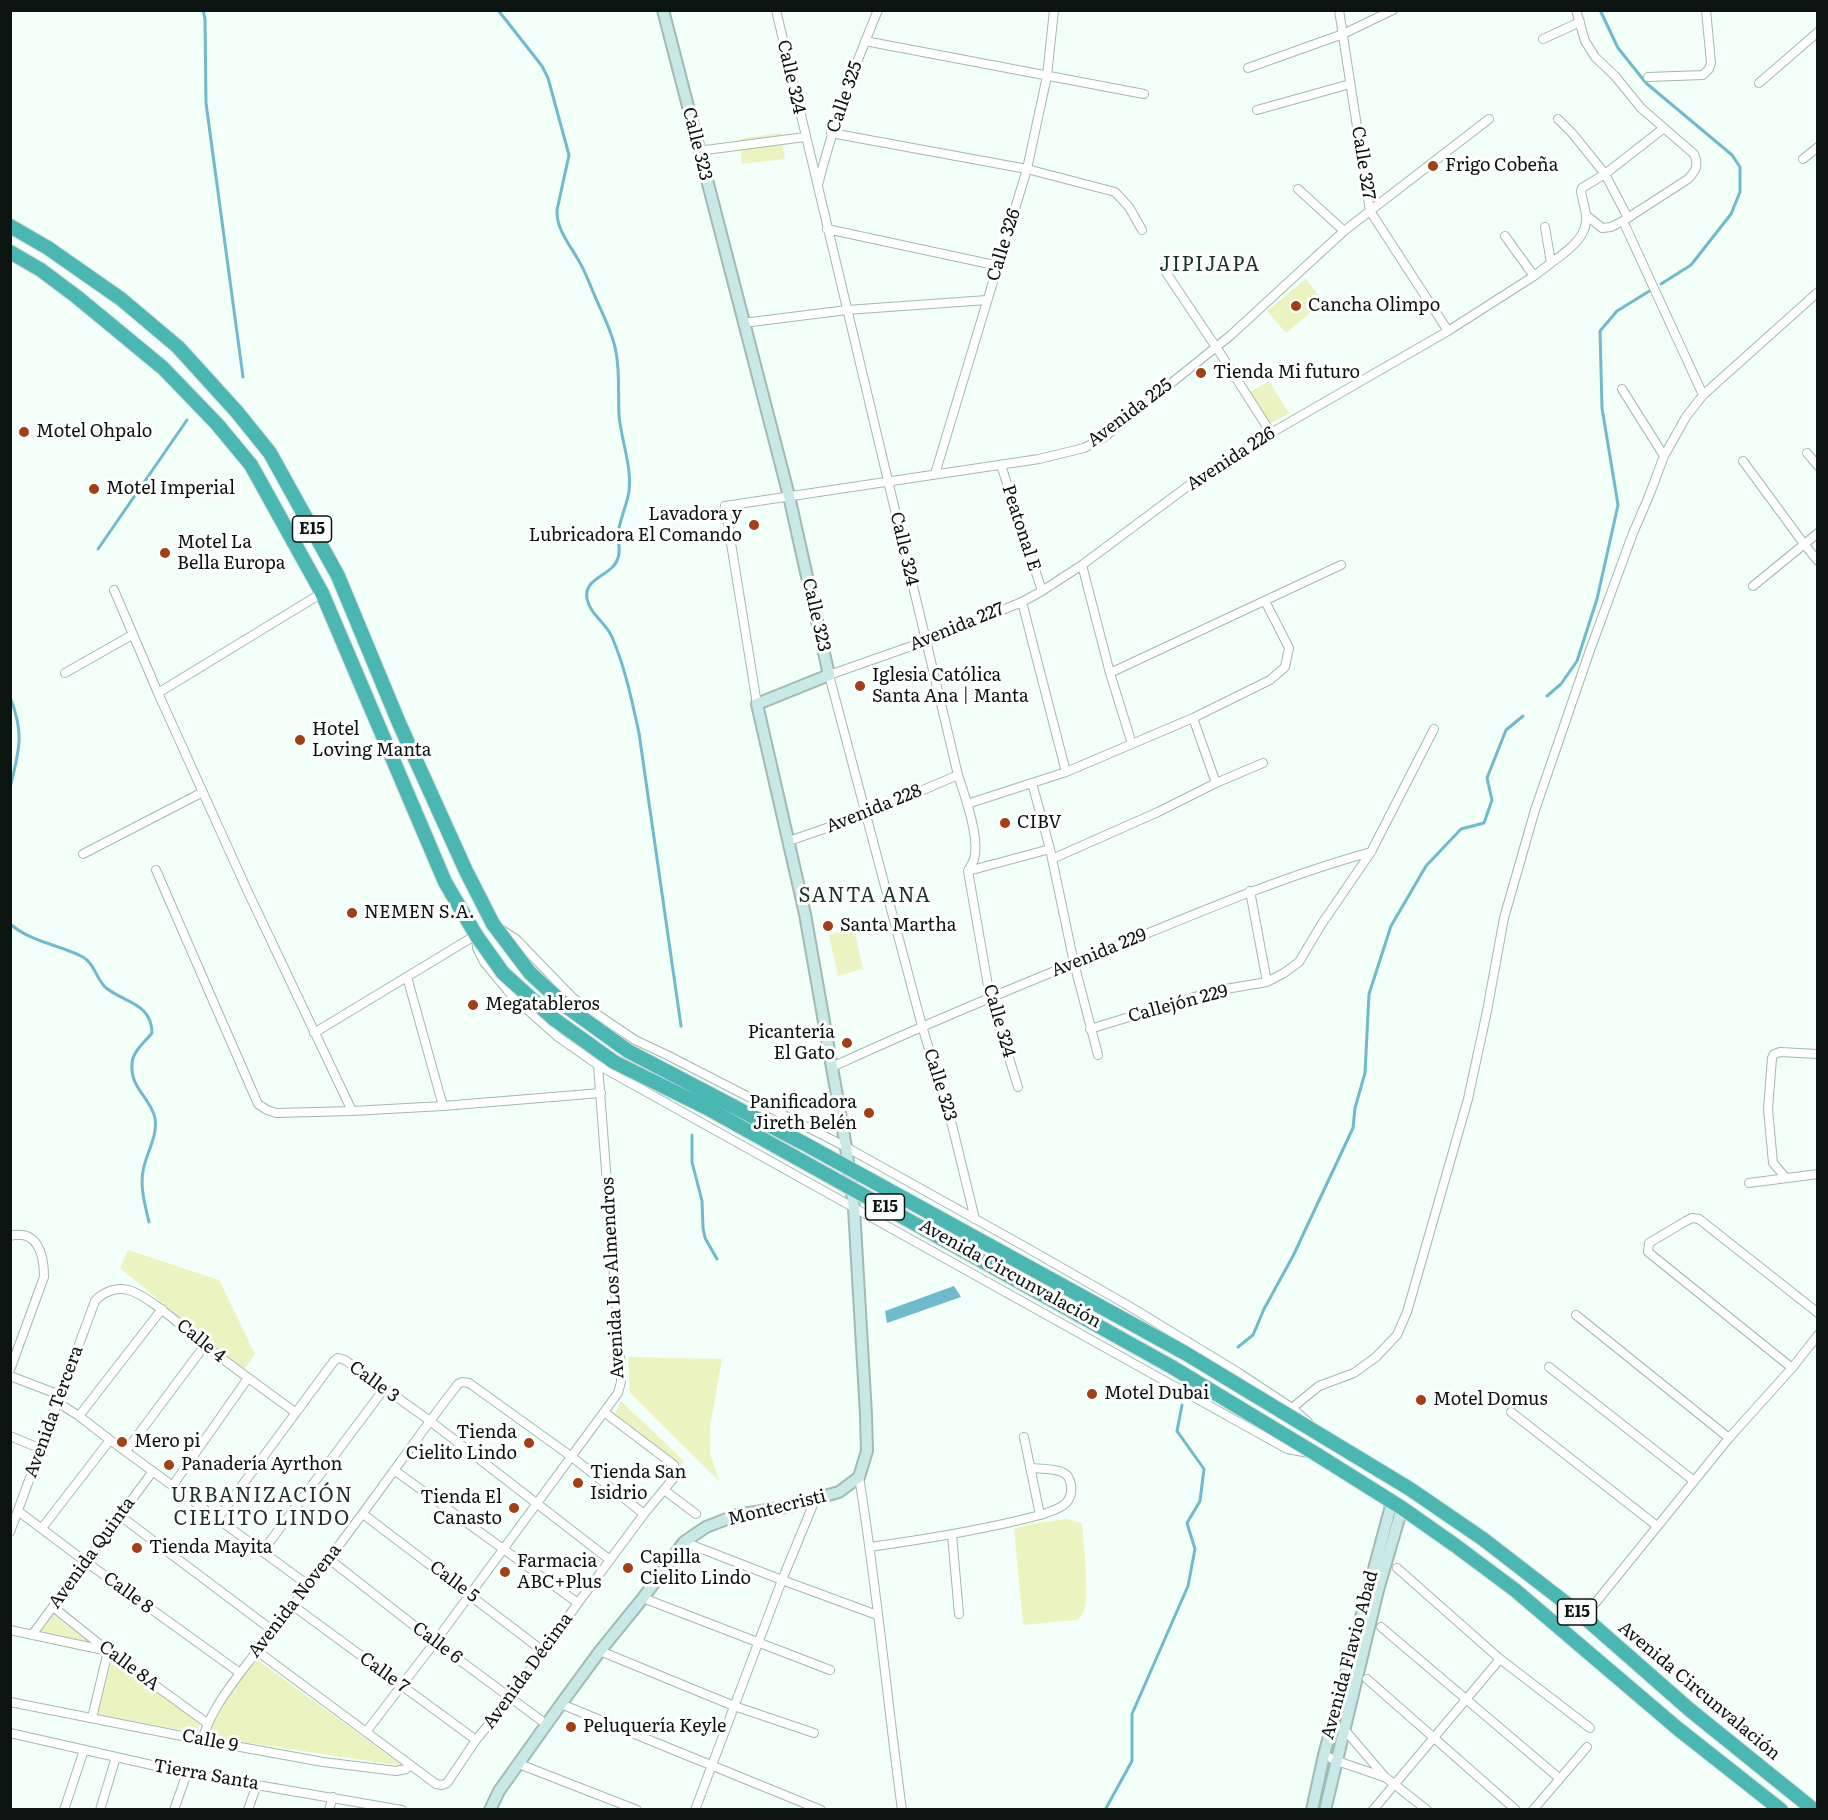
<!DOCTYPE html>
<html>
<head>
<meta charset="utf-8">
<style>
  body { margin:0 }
  #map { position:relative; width:1828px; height:1820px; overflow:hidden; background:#f3fff9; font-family:Literata,serif }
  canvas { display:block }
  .frame { position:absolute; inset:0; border:12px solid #0b1410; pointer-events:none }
</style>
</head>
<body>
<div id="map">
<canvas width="1828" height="1820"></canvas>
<div class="frame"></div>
</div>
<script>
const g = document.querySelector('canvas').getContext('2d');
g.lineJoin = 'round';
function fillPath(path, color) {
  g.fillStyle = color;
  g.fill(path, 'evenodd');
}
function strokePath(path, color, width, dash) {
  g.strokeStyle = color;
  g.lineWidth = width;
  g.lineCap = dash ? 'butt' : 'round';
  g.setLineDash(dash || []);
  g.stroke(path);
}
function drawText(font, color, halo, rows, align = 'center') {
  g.font = font + ' Literata,serif';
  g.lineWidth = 6;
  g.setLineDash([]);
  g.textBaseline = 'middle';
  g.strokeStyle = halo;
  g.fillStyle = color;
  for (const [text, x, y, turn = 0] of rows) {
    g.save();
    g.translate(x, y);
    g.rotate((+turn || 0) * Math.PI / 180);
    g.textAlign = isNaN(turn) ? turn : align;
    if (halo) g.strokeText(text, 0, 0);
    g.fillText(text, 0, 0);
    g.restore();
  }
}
fillPath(new Path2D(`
  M781,133L785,159L742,164L739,139Z
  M1306,279L1324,302L1286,333L1267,311Z
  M1269,381L1289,413L1269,425L1250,392Z
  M854,928L863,969L838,976L829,935Z
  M128,1250L219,1280L255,1354L244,1370L120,1268Z
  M628,1357L722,1359L710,1427V1454L720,1482L630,1393Z
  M621,1401L684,1461L679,1467L614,1416Z
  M1067,1519L1082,1523C1083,1541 1091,1600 1083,1613C1082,1616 1079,1618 1077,1620L1023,1625L1014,1529L1029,1524Z
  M53,1614L89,1643L40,1632Z
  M256,1659L403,1766L209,1737C217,1707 239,1684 256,1659Z
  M112,1660L201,1721L197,1733L97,1714Z`), '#ebf4c1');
fillPath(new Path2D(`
  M954,1286L961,1297L887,1323L885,1311Z`), '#70bace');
strokePath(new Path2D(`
  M203,10L205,19L206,103L243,377
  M498,10L542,66L548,78L569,155L557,210C556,230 571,246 580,263C587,275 591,288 597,301C604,317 613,334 616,352C620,373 618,394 619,415C621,440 632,466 629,491C627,506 619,520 618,535C618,543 621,550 618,558C613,576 583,577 587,599C590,614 606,623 612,637C625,667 632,701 639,733L681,1026
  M1600,10L1618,48L1646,83L1732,155L1740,167V192L1731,214L1691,265L1661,284
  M98,549L187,420
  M1547,696L1561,684L1577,661L1597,599L1618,505L1602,408L1600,331L1617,311L1651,290
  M10,697C25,735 19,750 10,788
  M10,924C33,943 58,944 83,957C94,963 96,978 105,987C124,1003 152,1003 152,1033C145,1042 132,1052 132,1064C130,1088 150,1097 155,1118C158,1137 146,1153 143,1171C140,1188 145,1205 149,1222
  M692,1135V1162L702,1201L703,1228L705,1238L717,1259
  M1238,1347L1253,1335L1264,1309L1293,1256L1353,1128L1355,1108L1365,1073L1369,994L1391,926L1426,866L1461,829L1484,823L1492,800L1487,778L1506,730L1523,716
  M1105,1810L1132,1761V1714L1188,1586L1195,1549L1187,1523L1200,1501L1204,1469L1177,1431L1182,1405`), '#70bace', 3);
const street = new Path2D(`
  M776,10L958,775C965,796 978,833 975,854C975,861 971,865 968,871L990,997L1018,1087
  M1339,10L1370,211L1448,331
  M1576,10L1585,41L1595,57L1615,76L1641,108L1694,154C1699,165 1696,171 1688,179L1623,221L1703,395
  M1543,39L1580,22
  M865,41L1144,94
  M1248,68L1343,34L1393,10
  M1648,77L1703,75L1709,69L1711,63L1706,10
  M1759,83L1818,32
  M1257,110L1350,84
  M1558,119L1572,133L1605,174L1628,218
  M831,133L1027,169L1115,192L1129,207L1142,230
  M698,151L805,137
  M1803,159L1818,147
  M818,185C833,125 854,67 878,10
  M1298,189L1344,231
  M1586,215L1602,228L1611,227L1623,221
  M827,229L999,266
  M1551,263C1566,252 1589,237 1586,215C1585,207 1582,199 1581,191L1582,188L1605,174L1664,128
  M1163,268L1220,353L1271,433
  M1534,276L1551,263L1545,227
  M743,323L847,310L987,300
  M1622,389L1664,456
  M1807,453L1818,466
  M1743,461L1804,544L1818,561
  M1001,465L1042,591
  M935,474L1027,169L1047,76L1054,10
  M1082,565L1110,673L1132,744
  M1753,586L1818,533
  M114,590L158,693
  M322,593L158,693L247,890L352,1111L443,1106L601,1093
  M1022,602L1066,772
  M65,673L132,635
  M1110,673L1341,565
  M757,704L725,506L1039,459L1084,448L1103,438L1231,335L1344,231L1489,119
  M1193,718L1216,783
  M1032,783L1050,849L1074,963L1098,1055
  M967,804L1066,772L1193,718L1270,680L1285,667L1289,648L1265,601
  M789,841L867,814L958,775
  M83,854L203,792
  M1052,859L1158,812L1216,783L1263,763
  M156,870L258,1104L267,1110L276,1113L352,1111
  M968,871L1050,849
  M1250,891L1267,982
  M502,930L516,939L573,998L635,1040L667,1055L846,1147L1022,1245L1129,1306L1239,1373L1292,1408L1308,1422
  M407,977L443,1106
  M1090,1029L1214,991L1267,982L1284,973L1299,962L1321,925L1371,852L1434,729
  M314,1033L476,935L477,948L484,962L513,997L558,1037L598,1065L1287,1449L1309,1453
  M832,1067C930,1022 1029,981 1129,941C1209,908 1288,875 1371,852
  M1786,1178L1773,1163L1768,1109L1772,1058L1774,1054L1780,1052L1818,1054
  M1749,1183L1818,1174
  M975,1219L952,1125L922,1026L829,675L926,641L1022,602L1042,591L1082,565L1192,483L1271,433L1448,331L1534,276L1505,236
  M10,1236C38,1229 44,1255 44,1277L10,1370
  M1576,1315L1729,1438
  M1549,1367L1694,1481
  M1792,1368L1648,1252L1649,1243L1686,1221L1692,1218L1699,1219L1818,1313
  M10,1376L60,1395
  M57,1402L79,1416L110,1440L308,1585
  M1292,1408L1319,1386L1354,1373L1376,1357L1397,1335L1407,1312L1468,1099L1487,1011L1504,918L1535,810L1589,653L1633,533L1649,496L1664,456L1686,417L1703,395L1818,292
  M1511,1412L1657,1526
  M79,1416L162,1309
  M10,1436L41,1449
  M126,1451L205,1345
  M1030,1468C1040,1469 1055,1468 1064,1473C1068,1475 1070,1480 1071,1485C1074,1506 1055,1510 1040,1515
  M394,1470L578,1603
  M859,1477C877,1587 887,1699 902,1810
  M173,1485L248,1378
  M664,1490L696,1514
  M18,1511L86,1562L240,1673
  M363,1514L543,1651
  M119,1515L272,1630
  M218,1518L334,1361L338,1358L345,1360L430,1421L610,1560
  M42,1528L110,1440
  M10,1532L95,1301C103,1292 116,1287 128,1290C149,1295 188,1332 206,1346C235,1369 265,1390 295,1412
  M952,1535L959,1614
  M684,1542L782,1580L877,1615
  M870,1547C927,1539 984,1530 1040,1515L1024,1437
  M262,1552L384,1389
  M329,1559L435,1642L546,1724
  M1397,1568L1500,1659L1590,1728
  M643,1598L830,1670
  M292,1605L476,1740
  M53,1607L108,1651L207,1723
  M1584,1617L1729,1438L1792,1368L1818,1335
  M1381,1627L1559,1778
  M10,1630L108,1651L92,1718
  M32,1635L153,1471
  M257,1651L436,1784L442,1785L447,1783L476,1740L510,1698L578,1603L644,1514L677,1474L674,1465L604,1412
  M600,1651L734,1706L814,1733
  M1367,1679L1516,1810
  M10,1702L202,1740L323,1762L396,1771L406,1769L409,1765
  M561,1704L821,1810
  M1332,1725L1344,1729L1385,1777L1427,1810
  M366,1732L435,1642L618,1393L621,1382V1368L598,1065
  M10,1733L187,1773L402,1810
  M202,1740C212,1706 236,1679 257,1651C281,1619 306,1589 330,1557C374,1500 414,1441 458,1384L462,1382L469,1383L572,1457L644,1514
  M1324,1755L1337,1761L1384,1777
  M519,1764L637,1810
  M64,1810L84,1750
  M100,1810L116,1757
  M174,1810L187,1773
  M248,1810L257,1784
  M329,1810L333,1797
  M695,1810L782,1580L815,1500
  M1373,1810L1500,1659
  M1533,1810L1587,1747`);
const secondary = new Path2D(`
  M490,1810L499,1791L561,1704L600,1651L643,1598L684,1542L706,1527L737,1515L786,1507L839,1492L859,1477L867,1451L866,1415L854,1208L846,1147L805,914L757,704L829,675L789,496L663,10
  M1312,1810L1324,1755L1392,1502
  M1325,1810L1378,1590L1402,1508`);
const highway = new Path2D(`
  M10,226L48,248L121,299L178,347L237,412L270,453L338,576L399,723L466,871L493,924
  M10,252L41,270L77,297L163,368L217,424L251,465L322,593L445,882L476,935
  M1324,1437L1410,1489L1483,1539L1584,1617L1690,1710L1814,1810
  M1316,1454L1402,1508L1456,1546L1515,1590L1677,1728L1781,1810`);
strokePath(street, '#a0bbaf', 10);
strokePath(secondary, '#a0bbaf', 14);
strokePath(highway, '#d8d9d9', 16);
strokePath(street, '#fff', 8);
strokePath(secondary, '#c9e9e8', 10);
strokePath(highway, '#4ab7b3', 14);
const highwayBridge = new Path2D(`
  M493,924L530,973L567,1007L628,1051L805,1144L1185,1353L1324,1437
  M476,935L503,973L554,1019L614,1062L707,1108L1172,1367L1316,1454`);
strokePath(highwayBridge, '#d8d9d9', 16, []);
strokePath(highwayBridge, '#4ab7b3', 14);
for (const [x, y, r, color] of [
  [1433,166,6,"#a43f14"],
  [1296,306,6,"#a43f14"],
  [1201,373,6,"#a43f14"],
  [24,432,6,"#a43f14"],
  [94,489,6,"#a43f14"],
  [754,525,6,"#a43f14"],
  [165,553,6,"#a43f14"],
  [860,686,6,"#a43f14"],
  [300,740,6,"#a43f14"],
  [1005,823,6,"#a43f14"],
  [352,913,6,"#a43f14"],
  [828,926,6,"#a43f14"],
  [473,1005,6,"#a43f14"],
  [847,1043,6,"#a43f14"],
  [869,1113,6,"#a43f14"],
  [1092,1394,6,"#a43f14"],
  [1421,1400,6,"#a43f14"],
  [122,1442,6,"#a43f14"],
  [529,1443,6,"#a43f14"],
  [169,1465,6,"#a43f14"],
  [578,1483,6,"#a43f14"],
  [514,1508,6,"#a43f14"],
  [137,1548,6,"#a43f14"],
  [628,1568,6,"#a43f14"],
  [505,1572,6,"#a43f14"],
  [571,1727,6,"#a43f14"]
]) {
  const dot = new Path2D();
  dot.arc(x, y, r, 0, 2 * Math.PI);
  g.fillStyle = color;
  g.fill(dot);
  strokePath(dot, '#fff', 2);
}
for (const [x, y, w] of [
  [312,529,39],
  [885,1207,39],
  [1577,1612,39]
]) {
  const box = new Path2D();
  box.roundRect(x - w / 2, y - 13, w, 26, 4.5);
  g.fillStyle = '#fff';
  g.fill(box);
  strokePath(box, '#0b1410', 1.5);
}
drawText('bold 16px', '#0b1410', null, [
  ["E15",312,529],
  ["E15",885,1207],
  ["E15",1577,1612]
]);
drawText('18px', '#0b1410', '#fff', [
  ["Calle 324",791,77,77],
  ["Calle 325",845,97,-71],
  ["Calle 323",697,144,76],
  ["Calle 327",1363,163,81],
  ["Calle 326",1004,245,-73],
  ["Avenida 225",1130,413,-37],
  ["Avenida 226",1231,459,-33],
  ["Peatonal E",1021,528,72],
  ["Calle 324",904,549,77],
  ["Calle 323",816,615,77],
  ["Avenida 227",957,627,-22],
  ["Avenida 228",874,809,-22],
  ["Avenida 229",1099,953,-22],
  ["Callejón 229",1178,1004,-15],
  ["Calle 324",999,1021,74],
  ["Calle 323",940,1085,73],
  ["Avenida Circunvalación",1010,1274,29],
  ["Avenida Los Almendros",613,1278,-93],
  ["Calle 4",201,1341,39],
  ["Calle 3",374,1382,36],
  ["Avenida Tercera",54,1412,-70],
  ["Montecristi",777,1508,-14],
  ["Avenida Quinta",92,1553,-54],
  ["Calle 5",454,1582,37],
  ["Calle 8",128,1593,36],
  ["Avenida Novena",295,1601,-52],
  ["Calle 6",437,1643,37],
  ["Avenida Flavio Abad",1350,1655,-75],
  ["Calle 8A",129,1666,37],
  ["Avenida Décima",528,1671,-54],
  ["Calle 7",384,1673,36],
  ["Avenida Circunvalación",1699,1691,40],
  ["Calle 9",210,1741,11],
  ["Tierra Santa",206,1775,10]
]);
drawText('18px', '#0b1410', '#fff', [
  ["Frigo Cobeña",1445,166],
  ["Cancha Olimpo",1308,306],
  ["Tienda Mi futuro",1213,373],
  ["Motel Ohpalo",36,432],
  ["Motel Imperial",106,489],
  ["Lavadora y",742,515,"right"],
  ["Lubricadora El Comando",742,536,"right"],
  ["Motel La",177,543],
  ["Bella Europa",177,564],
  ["Iglesia Católica",872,676],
  ["Santa Ana | Manta",872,697],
  ["Hotel",312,730],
  ["Loving Manta",312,751],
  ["CIBV",1017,823],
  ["NEMEN S.A.",364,913],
  ["Santa Martha",840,926],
  ["Megatableros",485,1005],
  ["Picantería",835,1033,"right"],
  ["El Gato",835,1054,"right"],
  ["Panificadora",857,1103,"right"],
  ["Jireth Belén",857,1124,"right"],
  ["Motel Dubai",1104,1394],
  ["Motel Domus",1433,1400],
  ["Tienda",517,1433,"right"],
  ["Cielito Lindo",517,1454,"right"],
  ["Mero pi",134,1442],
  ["Panadería Ayrthon",181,1465],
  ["Tienda San",590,1473],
  ["Isidrio",590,1494],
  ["Tienda El",502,1498,"right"],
  ["Canasto",502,1519,"right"],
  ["Tienda Mayita",149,1548],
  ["Capilla",640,1558],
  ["Cielito Lindo",640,1579],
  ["Farmacia",517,1562],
  ["ABC+Plus",517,1583],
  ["Peluquería Keyle",583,1727]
], 'left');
g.letterSpacing = '1.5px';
drawText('20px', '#1b3228', '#fff', [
  ["JIPIJAPA",1210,265],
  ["SANTA ANA",865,896],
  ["URBANIZACIÓN",262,1496],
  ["CIELITO LINDO",262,1519]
]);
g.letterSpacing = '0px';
</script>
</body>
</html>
